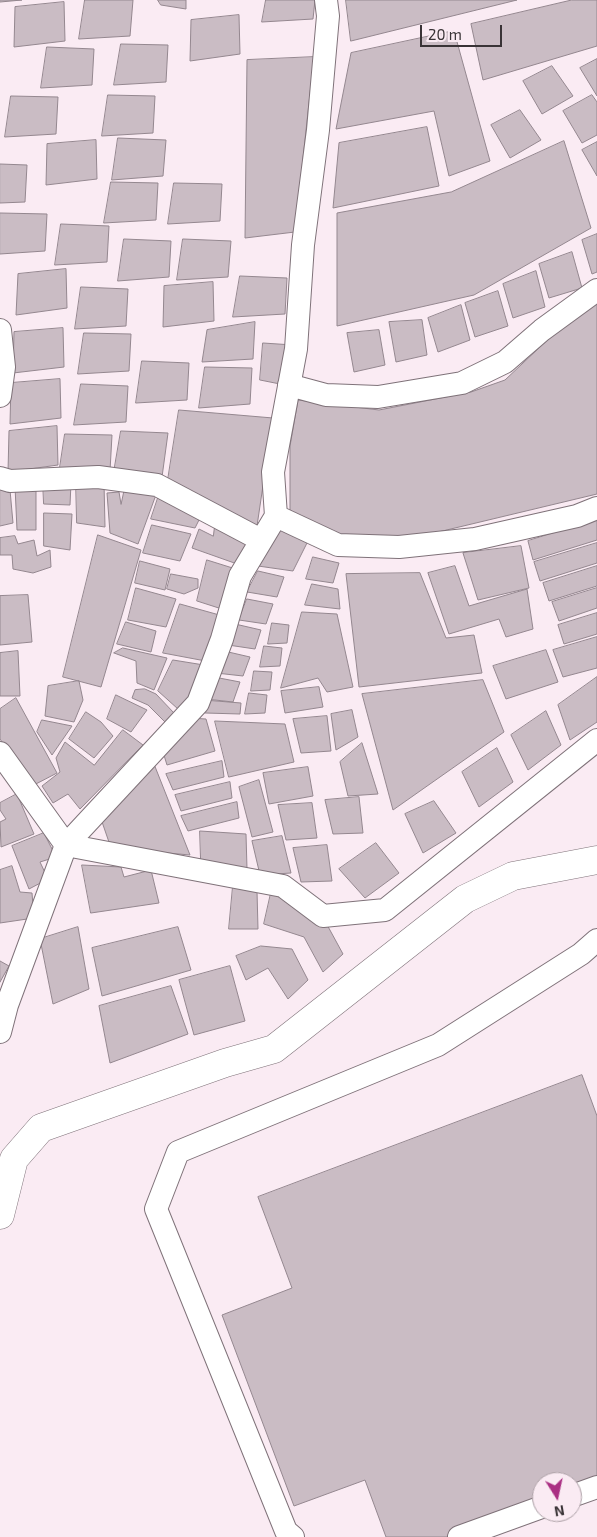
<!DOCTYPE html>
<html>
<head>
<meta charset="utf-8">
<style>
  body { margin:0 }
  #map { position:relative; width:597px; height:1537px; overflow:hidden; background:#faebf3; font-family:"Exo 2",sans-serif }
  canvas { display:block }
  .north { position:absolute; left:532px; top:1472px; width:50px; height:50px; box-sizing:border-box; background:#faebf3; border:1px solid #ada1a7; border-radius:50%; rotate:170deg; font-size:14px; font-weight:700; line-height:20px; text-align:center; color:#393336 }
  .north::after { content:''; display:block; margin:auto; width:18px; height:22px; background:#aa2f83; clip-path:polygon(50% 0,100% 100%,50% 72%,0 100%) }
  .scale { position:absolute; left:420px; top:25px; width:82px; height:22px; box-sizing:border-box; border:2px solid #393336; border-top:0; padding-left:6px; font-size:15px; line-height:18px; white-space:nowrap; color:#393336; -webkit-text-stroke:4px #faebf3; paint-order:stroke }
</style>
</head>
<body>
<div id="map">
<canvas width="597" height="1537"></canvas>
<div class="north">N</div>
<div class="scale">20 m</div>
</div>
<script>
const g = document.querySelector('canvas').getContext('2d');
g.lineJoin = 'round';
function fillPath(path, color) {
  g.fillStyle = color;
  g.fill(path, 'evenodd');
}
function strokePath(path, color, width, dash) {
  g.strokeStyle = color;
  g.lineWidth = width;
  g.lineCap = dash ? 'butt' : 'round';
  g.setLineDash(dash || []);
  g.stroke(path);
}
const building = new Path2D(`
  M0,0H22L0,2Z
  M85,0H133L130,36L79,39Z
  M158,0H186V9L161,5Z
  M266,0H315L313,19L262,22Z
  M346,0H517L351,41Z
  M572,0H597V46L483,80L471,24Z
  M64,2L65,41L14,47L15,7Z
  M239,15L240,54L190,61L191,20Z
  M454,31L490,161L449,176L434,111L336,129L351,53Z
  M121,44L168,45L166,82L114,85Z
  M47,47L94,49L92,85L41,88Z
  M314,57L295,232L245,238L247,60Z
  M597,59V96L580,68Z
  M552,66L573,96L542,114L523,81Z
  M108,95L155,96L153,133L102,136Z
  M592,95L597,102V135L582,143L563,111Z
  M11,96L58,97L56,134L5,137Z
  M520,110L541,140L510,158L491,125Z
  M427,127L439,186L333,208L339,143Z
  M118,138L166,140L163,176L112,180Z
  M96,140L97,179L46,185L47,144Z
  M564,141L591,228L474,295L337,326V213L451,192Z
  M597,142V176L582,150Z
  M0,164L27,165L25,202L0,203Z
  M111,182L158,183L156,220L104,223Z
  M174,183L222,184L220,221L168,224Z
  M0,213L47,214L45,251L0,254Z
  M61,224L109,226L107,262L55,265Z
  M597,234V272L592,274L582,240Z
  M124,239L171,241L169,277L118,281Z
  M183,239L231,241L228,277L177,280Z
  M572,252L582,288L549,298L539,264Z
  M66,269L67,308L16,315L18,274Z
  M536,271L545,307L513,318L503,284Z
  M240,276L287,278L285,314L233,317Z
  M213,282L214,321L163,327L164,286Z
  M81,287L128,289L126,326L75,329Z
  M498,291L508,326L475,337L465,303Z
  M597,302V494L409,539L332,534L290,512V446L298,400L379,410L471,392L505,380L557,331Z
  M461,305L470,340L438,352L428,318Z
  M422,320L427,355L396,362L389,322Z
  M255,322L253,359L202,362L207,330Z
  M63,328L64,367L13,373L14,332Z
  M379,330L385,365L354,372L347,333Z
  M84,333L131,334L129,371L78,374Z
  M263,343L293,345L285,385L260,380Z
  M142,361L189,363L187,400L136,403Z
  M205,367L252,368L250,404L199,408Z
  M60,379L61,418L10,424L11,383Z
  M81,384L128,386L126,422L74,425Z
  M179,410L273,418L257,526L167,486Z
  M57,426L58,465L8,472L9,431Z
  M121,431L168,433L162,477L114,472Z
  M65,434L112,435L110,471L59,474Z
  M76,481L104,483L105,527L77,523Z
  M43,482L71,483L70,505L44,504Z
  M36,483V530H17L15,486Z
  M126,483L157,492L138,544L110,533L107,493L119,492L121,504Z
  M0,485L10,490L13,523L0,526Z
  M161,489L202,514L195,528L151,519Z
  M44,513L72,514L70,550L44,546Z
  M216,518L250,538L240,565L192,548L199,529L213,536Z
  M597,520V540L533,560L528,541Z
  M152,525L191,534L180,561L143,553Z
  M278,525L307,543L293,571L258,566Z
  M98,535L141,550L101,687L63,677Z
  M15,536L18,544L34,540L37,556L50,550L51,567L33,573L13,569L12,555H0V538Z
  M597,543V563L540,581L534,562Z
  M521,546L529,588L478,600L463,553Z
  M313,557L339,563L333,583L306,579Z
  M207,560L239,570L225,610L197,601Z
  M140,561L170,569L165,590L135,583Z
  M455,566L469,606L527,589L533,629L506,637L499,619L449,634L428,573Z
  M597,566V586L549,601L543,583Z
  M258,571L284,577L277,597L247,592Z
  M420,573L446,638L474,635L482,673L359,687L346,574Z
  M171,574L198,579V588L184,594L167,589Z
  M312,584L338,589L340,609L305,605Z
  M136,588L176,599L166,627L128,620Z
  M597,588V608L559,621L552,602Z
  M28,595L32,642L0,645V596Z
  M247,599L273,604L266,624L239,620Z
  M180,604L223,616L211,662L163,653Z
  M302,612L337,614L353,687L327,692L318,678L281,688Z
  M597,613V634L564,644L558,625Z
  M126,622L156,631L151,652L117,644Z
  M272,623L289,625L287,643L268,644Z
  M235,624L261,630L255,649L228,645Z
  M597,637V668L563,677L553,650Z
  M264,646L282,648L280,666L260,667Z
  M123,648L167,658L154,690L137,683L136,661L114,653Z
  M546,650L558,682L506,699L493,666Z
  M18,651L20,696H0V653Z
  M224,651L250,657L243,676L216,673Z
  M173,660L204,665L195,691L178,709L158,691Z
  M254,671L272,672L270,690L251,691Z
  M214,677L240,682L233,702L206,699Z
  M597,677V722L570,740L558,705Z
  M483,680L504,732L393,810L362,694Z
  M79,681L83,700L74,722L45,716L48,686Z
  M319,687L323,707L285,713L281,691Z
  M145,689L156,694L174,713L168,725L148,705L132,698L135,690Z
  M249,693L267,695L265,713L245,714Z
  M116,695L147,710L131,732L107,719Z
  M16,698L57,773L32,786L0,739V709Z
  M204,700L241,703L240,714L205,713Z
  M352,710L358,737L336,750L331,714Z
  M546,711L561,745L528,770L511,735Z
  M86,712L101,722L113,736L94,758L69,739Z
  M327,716L331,751L301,753L293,719Z
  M190,718L206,719L215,751L167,765L163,752Z
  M42,720L72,726L52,755L37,732Z
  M215,721L285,724L294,762L229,777Z
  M123,730L143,745L80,809L68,794L53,803L42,786L60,772L56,758L65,742L94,765Z
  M362,743L378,794L348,796L340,762Z
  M497,748L513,782L479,807L462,772Z
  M222,761L224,777L173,790L166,774Z
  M154,764L190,855L111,848L100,816Z
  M308,767L313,796L269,804L263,773Z
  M259,780L273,832L252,837L239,787Z
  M230,782L232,798L181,811L175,795Z
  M17,794L34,834L1,847L0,822L6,819L0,810V803Z
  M359,797L363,833L333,834L325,800Z
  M434,801L456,833L423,853L405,814Z
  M237,802L239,818L188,831L181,816Z
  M312,803L317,838L286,840L278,805Z
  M200,831L246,834L247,869L201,861Z
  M44,833L56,857L40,862L48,879L29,889L12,846Z
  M282,836L291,873L260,875L252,841Z
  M376,843L399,873L365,898L339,869Z
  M327,845L332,881L301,882L293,848Z
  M82,865L121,867L124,877L151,870L159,903L91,913Z
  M12,866L20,892L32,893L34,918L0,923V870Z
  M233,886L257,891L258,929H229Z
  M271,893L325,921L343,954L323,972L304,937L264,924Z
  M78,927L89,989L53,1004L40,939Z
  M178,927L191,970L102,996L92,948Z
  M261,946L292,949L308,980L288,999L268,968L246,980L236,956Z
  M0,961L9,966L0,982Z
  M230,966L245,1021L194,1035L179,980Z
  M171,986L188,1034L110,1063L99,1006Z
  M582,1075L597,1116V1482L572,1491V1482H542V1503L451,1537H386L365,1480L294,1506L222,1315L292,1288L258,1197Z`);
fillPath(building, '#cabcc4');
strokePath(building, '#94878f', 1);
const minor = new Path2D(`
  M326,0L328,16L318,130L303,245L296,349L273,472L276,516L338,545L399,547L475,539L577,516L597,508
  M0,330L4,367L0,396
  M289,385L326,395L378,397L462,383L505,362L542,330L597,290
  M0,478L10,481L98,477L157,485L261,540
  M0,753L66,845L283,886L323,916L385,910L597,740
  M0,1032L7,1005L66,845L198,703L222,639L240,576L276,516
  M572,1496L597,1487
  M293,1537L286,1531L156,1209L178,1152L438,1045L581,954L597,940
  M459,1537L542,1507`);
const tertiary = new Path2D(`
  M0,1215L14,1159L41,1128L225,1063L274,1049L465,899L513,876L597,860`);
strokePath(minor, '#7f7279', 24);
strokePath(tertiary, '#7f7279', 29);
strokePath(minor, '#fff', 22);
strokePath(tertiary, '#fff', 28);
</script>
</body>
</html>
